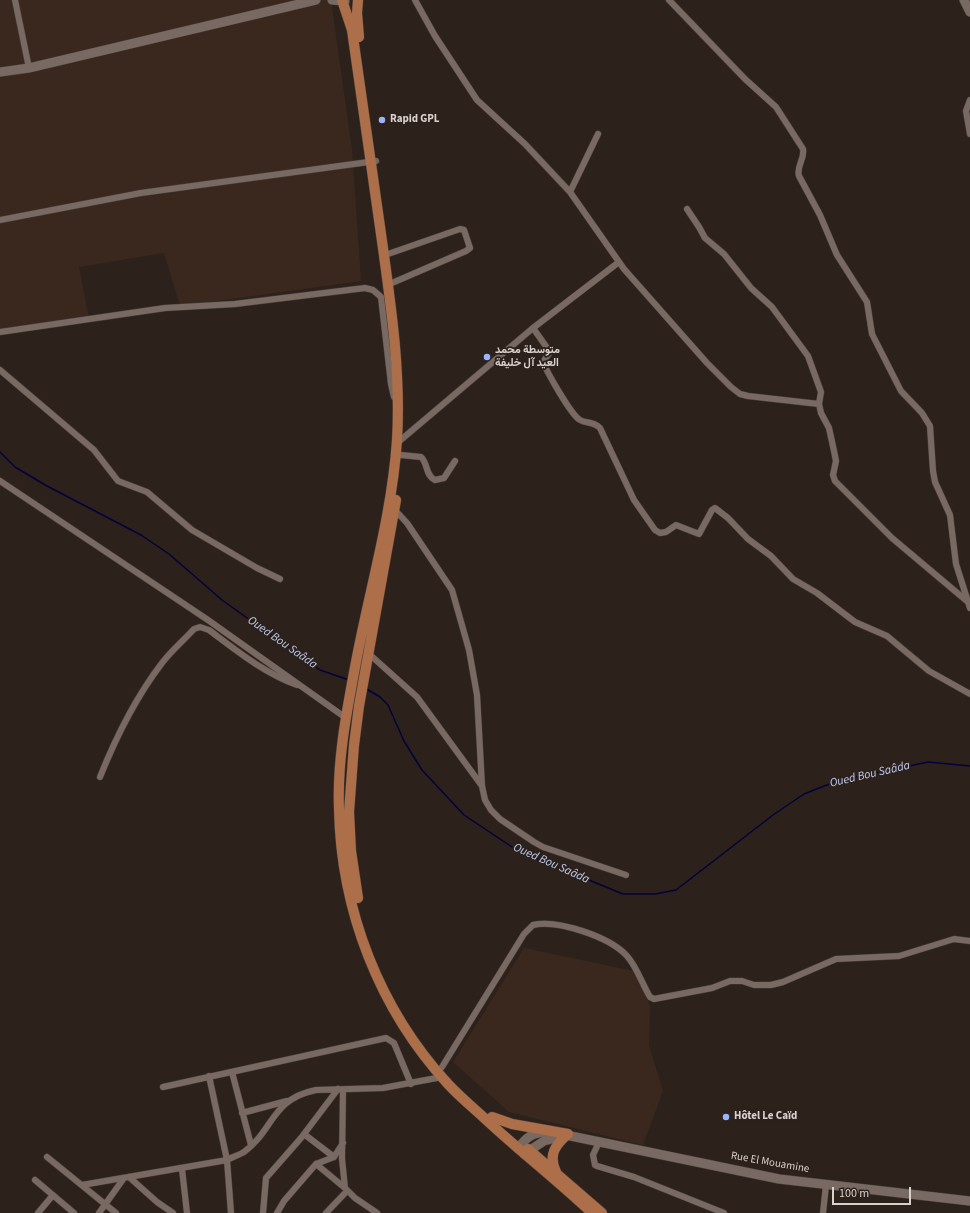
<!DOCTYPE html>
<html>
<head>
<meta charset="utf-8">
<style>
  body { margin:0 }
  #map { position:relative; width:970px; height:1213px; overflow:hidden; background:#2d211b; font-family:"Source Sans 3",sans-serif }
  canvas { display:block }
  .scale { position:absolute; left:832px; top:1187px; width:79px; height:18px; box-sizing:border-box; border:2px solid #d9d1cd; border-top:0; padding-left:5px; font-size:12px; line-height:14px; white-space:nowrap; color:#d9d1cd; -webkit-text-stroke:3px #2d211b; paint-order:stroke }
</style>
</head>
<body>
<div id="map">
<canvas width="970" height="1213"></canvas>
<div class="scale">100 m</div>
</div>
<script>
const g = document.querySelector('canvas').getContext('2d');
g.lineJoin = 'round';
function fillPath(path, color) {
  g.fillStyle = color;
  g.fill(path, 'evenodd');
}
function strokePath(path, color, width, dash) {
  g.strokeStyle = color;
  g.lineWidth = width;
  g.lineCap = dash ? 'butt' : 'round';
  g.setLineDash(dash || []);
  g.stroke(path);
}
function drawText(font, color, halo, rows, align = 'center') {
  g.font = font + ' "Source Sans 3",Vazirmatn,sans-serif';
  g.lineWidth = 3.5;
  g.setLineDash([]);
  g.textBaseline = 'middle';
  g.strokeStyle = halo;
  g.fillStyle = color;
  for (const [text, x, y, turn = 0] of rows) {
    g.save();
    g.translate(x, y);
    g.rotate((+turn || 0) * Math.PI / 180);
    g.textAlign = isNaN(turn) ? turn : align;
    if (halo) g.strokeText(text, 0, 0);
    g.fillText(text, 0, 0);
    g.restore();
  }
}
fillPath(new Path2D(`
  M0,0H331L352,150L361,281L180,306L164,253L79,267L89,318L0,329Z
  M524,948L634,971L650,1006L649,1045L663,1091L643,1145L509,1112L453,1062Z`), '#3a281f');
strokePath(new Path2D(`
  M0,452L15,467L47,486L141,535L169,554L222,600L320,670L349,680
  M365,688L380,697L388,705L404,741L422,770L464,815L518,851L623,894H655L676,890L773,815L804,794L837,781L928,762L970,766`), '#03023b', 1.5);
const minor = new Path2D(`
  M15,0L29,68
  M415,0L435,36L477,100L525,144L570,192
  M669,0L745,79L776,107L803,149C805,159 796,166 799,176L820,215L837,255L867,302L872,334L901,391L922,413L930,426L933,471L935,482L950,515L956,564L970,608
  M970,100L966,111L970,134
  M598,134L570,192L624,269L707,363L731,387L740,394L748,396L819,404
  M687,209L699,227L705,238L724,254L751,288L772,307L808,356L821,392L819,404L821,413L829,428L834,451L836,461L833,475L835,481L892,538L968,602
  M0,220L141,193L376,161
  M388,254L460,229L464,230L470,248L466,251L392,283
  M533,328L550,352L543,362C547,372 571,415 580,420C587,424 593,421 600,428L634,500L655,530L660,533L666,532L676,525L699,534L712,510L715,508L728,518L748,539L771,556L793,579L817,593L855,622L887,636L929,671L970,694
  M0,332L165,308L235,304L365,288L373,290L381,297L391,384L394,397
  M0,370L94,450L118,481L147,492L192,530L257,568L280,579
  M396,444L533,328L619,262
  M401,455L421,457C428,463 425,475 435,480L444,478L455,461
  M0,481L208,620L346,718
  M395,510L407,523L452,590L469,650L477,695L482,786L485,800L491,810L500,819L534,842L543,847L626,875
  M368,653L417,697L482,786
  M100,777C116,737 136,697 162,663C171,651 184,640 194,629L200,627L209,630C237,651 264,673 297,685
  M442,1067L524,934L533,925C557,919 610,937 627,956C637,967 642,984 650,997L654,999L712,988L730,981H742L754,985H771L783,982L836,959L899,956L954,939L970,941
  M232,1072L251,1145
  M209,1076L227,1160L231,1213
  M163,1087L386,1038L394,1043L411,1084
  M343,1090L342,1159L345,1188L355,1198L377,1213
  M242,1113L287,1101
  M304,1134L334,1157
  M599,1142L593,1155L595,1165L597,1166L634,1177L724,1213
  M47,1157L116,1213
  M316,1164L345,1188
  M182,1169L187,1213
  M129,1177L157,1202L173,1213
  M35,1180L74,1213
  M82,1185L227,1160C232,1157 239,1155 244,1152C274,1130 271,1099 316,1090L383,1088L442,1077
  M38,1213L53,1195
  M99,1213L124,1178
  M263,1213L266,1178L301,1138L338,1089
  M277,1213L284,1201L316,1164L334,1157L343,1143
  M326,1213L347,1191
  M823,1213L826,1185`);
const secondary = new Path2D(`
  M332,0L345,1
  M964,0L970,12
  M0,72L29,68L316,0
  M561,1134L779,1179L970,1201
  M518,1149C525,1138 533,1132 547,1132
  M524,1154L544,1141L567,1135`);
const primary = new Path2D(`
  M342,0L352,30C362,100 372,171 382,241C391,306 401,373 397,440C392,515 370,588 356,662C347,710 337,759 339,809C341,910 379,1009 448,1084C458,1095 470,1105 481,1115C517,1149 556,1179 592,1213
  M358,0L357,13L359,37
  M358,898L351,851L349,812L354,745L359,706L396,500
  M492,1117L512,1124L568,1134
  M528,1149L602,1213
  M556,1172C548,1155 555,1145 568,1134`);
strokePath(minor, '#483e3a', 7);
strokePath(secondary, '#483e3a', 10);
strokePath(primary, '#483e3a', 11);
strokePath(minor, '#786962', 6);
strokePath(secondary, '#786962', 9);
strokePath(primary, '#ad6e4a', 10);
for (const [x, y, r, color] of [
  [382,120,4,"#99b5fd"],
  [487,357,4,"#99b5fd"],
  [726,1117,4,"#99b5fd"]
]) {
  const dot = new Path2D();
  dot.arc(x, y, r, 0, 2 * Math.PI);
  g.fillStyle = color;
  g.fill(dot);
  strokePath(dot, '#2d211b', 1.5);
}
drawText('bold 11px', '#d9d1cd', '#2d211b', [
  ["Rapid GPL",390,120],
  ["متوسطة محمد",495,351],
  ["العيد آل خليفة",495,364],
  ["Hôtel Le Caïd",734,1117]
], 'left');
drawText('11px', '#d9d1cd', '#2d211b', [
  ["Rue El Mouamine",770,1163,10]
]);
drawText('italic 12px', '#bfcef3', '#2d211b', [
  ["Oued Bou Saâda",282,643,35],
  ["Oued Bou Saâda",870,775,-13],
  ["Oued Bou Saâda",551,864,24]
]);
</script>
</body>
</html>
